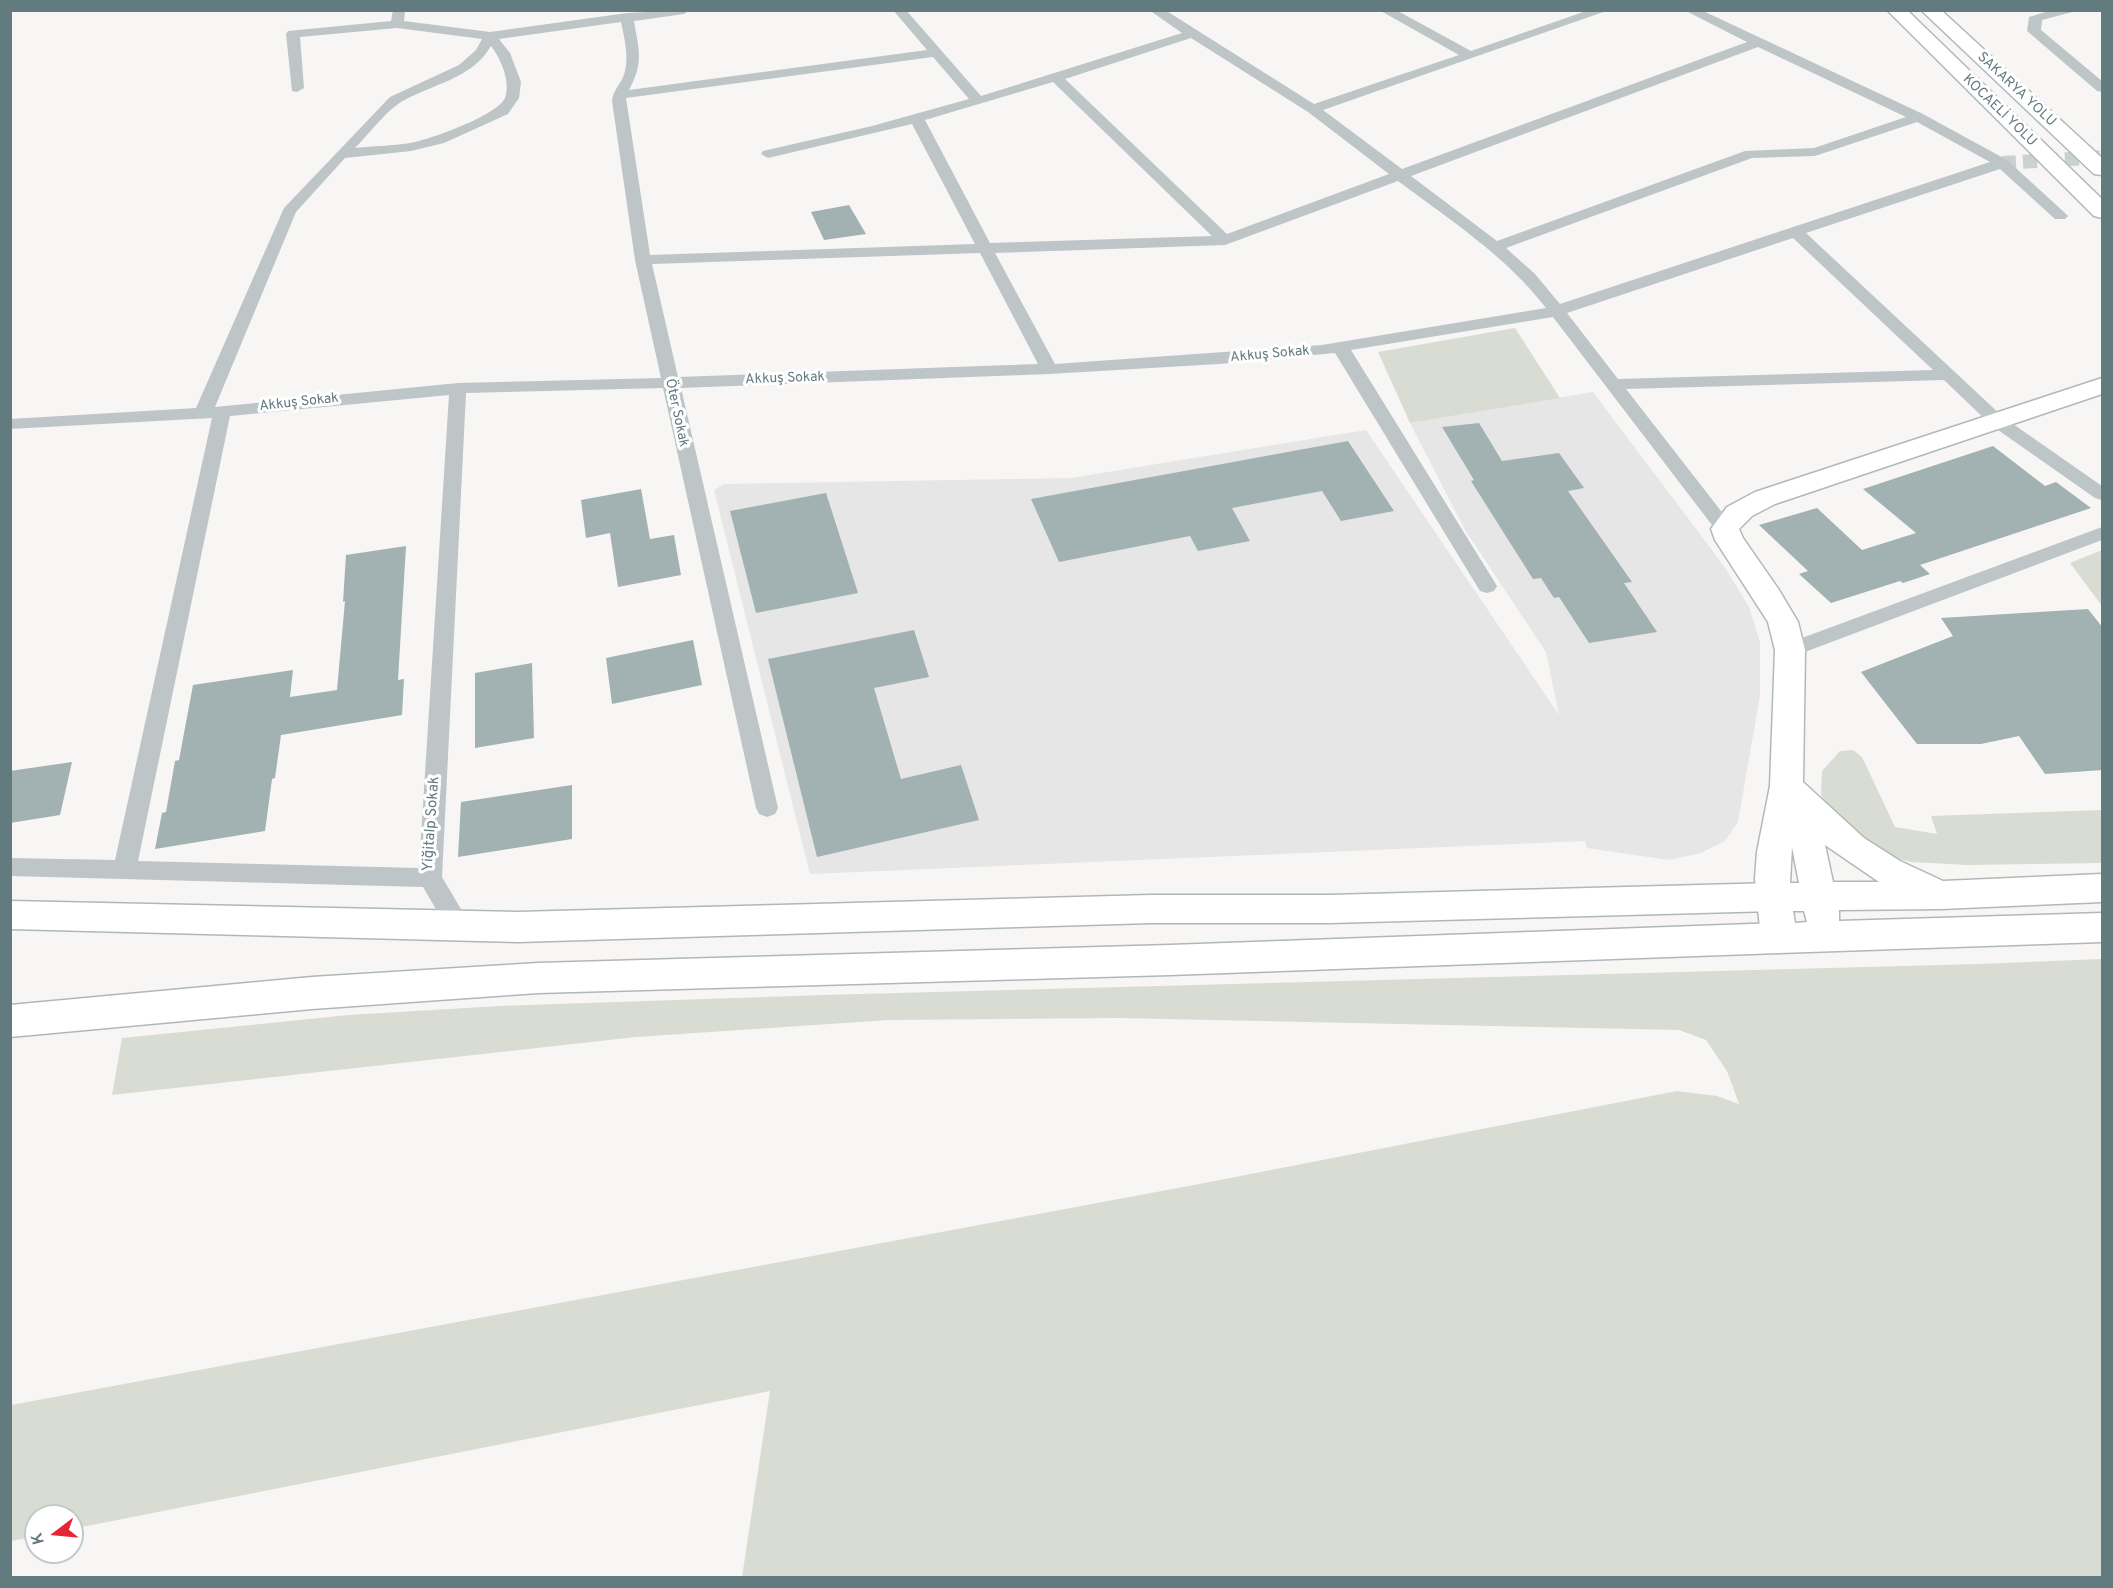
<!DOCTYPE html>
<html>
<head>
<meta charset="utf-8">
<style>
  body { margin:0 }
  #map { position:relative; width:2113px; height:1588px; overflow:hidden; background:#f7f6f4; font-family:Overpass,sans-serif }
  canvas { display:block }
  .frame { position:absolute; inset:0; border:12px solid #627b7f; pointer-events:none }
  .north { position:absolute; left:24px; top:1504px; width:60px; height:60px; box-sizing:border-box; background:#fff; border:2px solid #c0cacc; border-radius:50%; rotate:254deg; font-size:16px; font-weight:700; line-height:24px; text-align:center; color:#627b7f }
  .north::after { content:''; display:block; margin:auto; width:21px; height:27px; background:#e52735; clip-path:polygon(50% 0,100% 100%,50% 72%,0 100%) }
</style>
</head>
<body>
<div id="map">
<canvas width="2113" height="1588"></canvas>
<div class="frame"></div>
<div class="north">K</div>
</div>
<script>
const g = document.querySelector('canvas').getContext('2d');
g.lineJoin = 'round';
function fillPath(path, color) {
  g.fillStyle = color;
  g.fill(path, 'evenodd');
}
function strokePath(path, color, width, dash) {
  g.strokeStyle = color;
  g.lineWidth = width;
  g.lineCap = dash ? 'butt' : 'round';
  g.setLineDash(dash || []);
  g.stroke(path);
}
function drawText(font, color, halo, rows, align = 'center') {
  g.font = font + ' Overpass,sans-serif';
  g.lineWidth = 6;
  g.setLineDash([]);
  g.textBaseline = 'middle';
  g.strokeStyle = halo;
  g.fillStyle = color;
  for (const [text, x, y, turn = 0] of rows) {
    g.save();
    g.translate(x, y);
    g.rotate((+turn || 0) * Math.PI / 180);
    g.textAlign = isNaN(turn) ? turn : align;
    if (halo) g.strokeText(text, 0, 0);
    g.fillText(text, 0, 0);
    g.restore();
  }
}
fillPath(new Path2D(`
  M1593,392L1724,566L1749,607L1760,642V695L1738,822L1725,841L1701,853L1669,860L1587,848L1585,841L810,874L714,490L724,484L1071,478L1366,430L1559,715L1546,652L1465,530L1410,423Z`), '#e5e6e5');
fillPath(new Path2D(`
  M1515,328L1560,398L1410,423L1378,352Z
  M2102,550V606L2070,563Z
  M1853,750L1862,757L1895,827L1937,834L1931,816L2102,810V863L1967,865L1911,862L1892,857L1861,841L1829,810L1821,794L1822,771L1840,751Z
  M2102,959V1577H742L770,1391L72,1529V1516H36V1536L11,1541V1405L1194,1185L1677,1091L1717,1096L1739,1104L1727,1071L1706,1040L1679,1030L1119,1018L889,1020L636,1037L112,1095L122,1038L349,1015L499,1006L823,995L1978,964Z`), '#d9dcd3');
fillPath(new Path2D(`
  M849,205L866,234L824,240L811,212Z
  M1479,423L1502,461L1559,453L1584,488L1568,491L1632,582L1624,583L1657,632L1589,643L1559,597L1554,598L1541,578L1533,579L1471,481L1474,480L1442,427Z
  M1348,441L1394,511L1341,521L1322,491L1232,508L1250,541L1198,551L1190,536L1059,562L1031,499Z
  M1993,446L2045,486L2056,482L2091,508L1920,565L1930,574L1903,583L1900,581L1831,603L1799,574L1808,571L1759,525L1817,508L1862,550L1916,533L1863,489Z
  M641,489L650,539L674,535L681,575L618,587L610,533L586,538L581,500Z
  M826,493L858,593L756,613L730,511Z
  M406,546L398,680L404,679L402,715L281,735L275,778L272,779L265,831L155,849L162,813L166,812L175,761L179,760L193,685L293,670L290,697L337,690L345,601L343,602L346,555Z
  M2088,609L2103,628V770L2045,774L2019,736L1981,744H1917L1861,672L1953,636L1941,618Z
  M914,630L929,677L874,688L901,779L961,765L979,820L817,857L768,659Z
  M693,640L702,685L612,704L606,658Z
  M532,663L534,738L475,748V673Z
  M72,762L60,815L10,823V771Z
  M572,785V839L458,857L461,802Z`), '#a2b1b2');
strokePath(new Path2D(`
  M2002,163L2102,157`), '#cad1d1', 14, [14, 7]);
const secondary = new Path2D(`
  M1774,883L1786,887L1791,897L1786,907L1774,911L1330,923H1151L518,942L10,929V901L518,912L1151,895H1330Z
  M1779,923L1792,928L1797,938L1792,948L1779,953L1170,975L538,993L312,1009L10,1037V1005L312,977L538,963L1170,945Z`);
const highway = new Path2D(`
  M1887,10H1907L2102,199V218L2094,216Z
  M1921,10H1941L2102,158V175L2094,174Z
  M2102,378V394L1775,504L1752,516L1739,529L1743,538L1779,590L1798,622L1805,650L1803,782L1864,838L1900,861L1943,881L2102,874V902L1941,909L1839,910V921L2102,913V942L1779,953L1766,948L1761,938L1755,879L1757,852L1770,786L1775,650L1768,622L1715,540L1711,529L1727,507L1755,492ZM1825,845L1879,882H1833ZM1792,847L1799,883H1790ZM1793,911H1804L1807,922L1795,923Z`);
strokePath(secondary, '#aeb8ba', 3);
strokePath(highway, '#b1b8ba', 3);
fillPath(new Path2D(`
  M393,10H405L404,21L490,32L627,13L690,10L684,14L634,21C639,51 644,62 629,90L927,50L893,10H906L981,96L1182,33L1149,10H1165L1314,104L1459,55L1379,10H1396L1471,51L1589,10H1609L1323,110L1402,169L1747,42L1684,10H1701L1923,114L2007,160L2065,213L2068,216L2065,219H2055L2000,169L1806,233L2003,417L2102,486V500L2095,498L1991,425L1944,380L1626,389L1732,525L1735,529L1732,533L1725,535L1718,533L1553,317L1351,350L1497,586L1494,591L1487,593L1480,591L1335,353L1219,364L1049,374L681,388L778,808L775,814L767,817L759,814L756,808L663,388L466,393L442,877L471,926L468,933L459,936L450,933L423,887L10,876V858L115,860L212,418L10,429V419L196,408L284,208L390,97L459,65L476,50L482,39L397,28L300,37L304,88L297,92L292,91L286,34L288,31L391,21ZM621,22C624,37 629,55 625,71C623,82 613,89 612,101L635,260L661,378L458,383L215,407L296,212L345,158L411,151L444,143L508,114L519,98L521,82L510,53L499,39ZM1191,38L1308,112L1389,174L1227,234L1065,79ZM491,46C501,59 511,82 505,98C498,115 429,140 410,143C392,146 373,146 355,148C369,134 384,113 401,102C432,84 472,79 491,46ZM1758,47L1906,117L1814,148L1745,151L1497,241L1411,176ZM933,57L969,99L872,126L763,151L761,154L768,158L912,124L975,244L650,255L626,98ZM1053,82L1212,236L990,243L925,120ZM1917,122L1990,162L1560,304L1535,274L1506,248L1752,158L1815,156ZM1398,181C1450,220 1506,256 1546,308L1322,345L1055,364L995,253L1225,245ZM1793,238L1933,370L1618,379L1567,313ZM980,253L1038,364L678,377L652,264ZM449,395L419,868L138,861L230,416Z
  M2052,10H2080L2042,20L2041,30L2102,81V92L2097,91L2027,31L2029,17Z
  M2102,527V540L1797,655L1790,657L1783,655L1780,650L1783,645Z`), '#bec5c7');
fillPath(secondary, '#fff');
fillPath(highway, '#fff');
drawText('14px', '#627b7f', '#fff', [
  ["SAKARYA YOLU",2016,90,43],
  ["KOCAELİ YOLU",1999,111,44],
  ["Akkuş Sokak",1270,355,-5],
  ["Akkuş Sokak",785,379,-2],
  ["Akkuş Sokak",299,403,-6],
  ["Öter Sokak",676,413,78]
]);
drawText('15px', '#627b7f', '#fff', [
  ["Yiğitalp Sokak",432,824,-86]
]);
</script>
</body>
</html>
